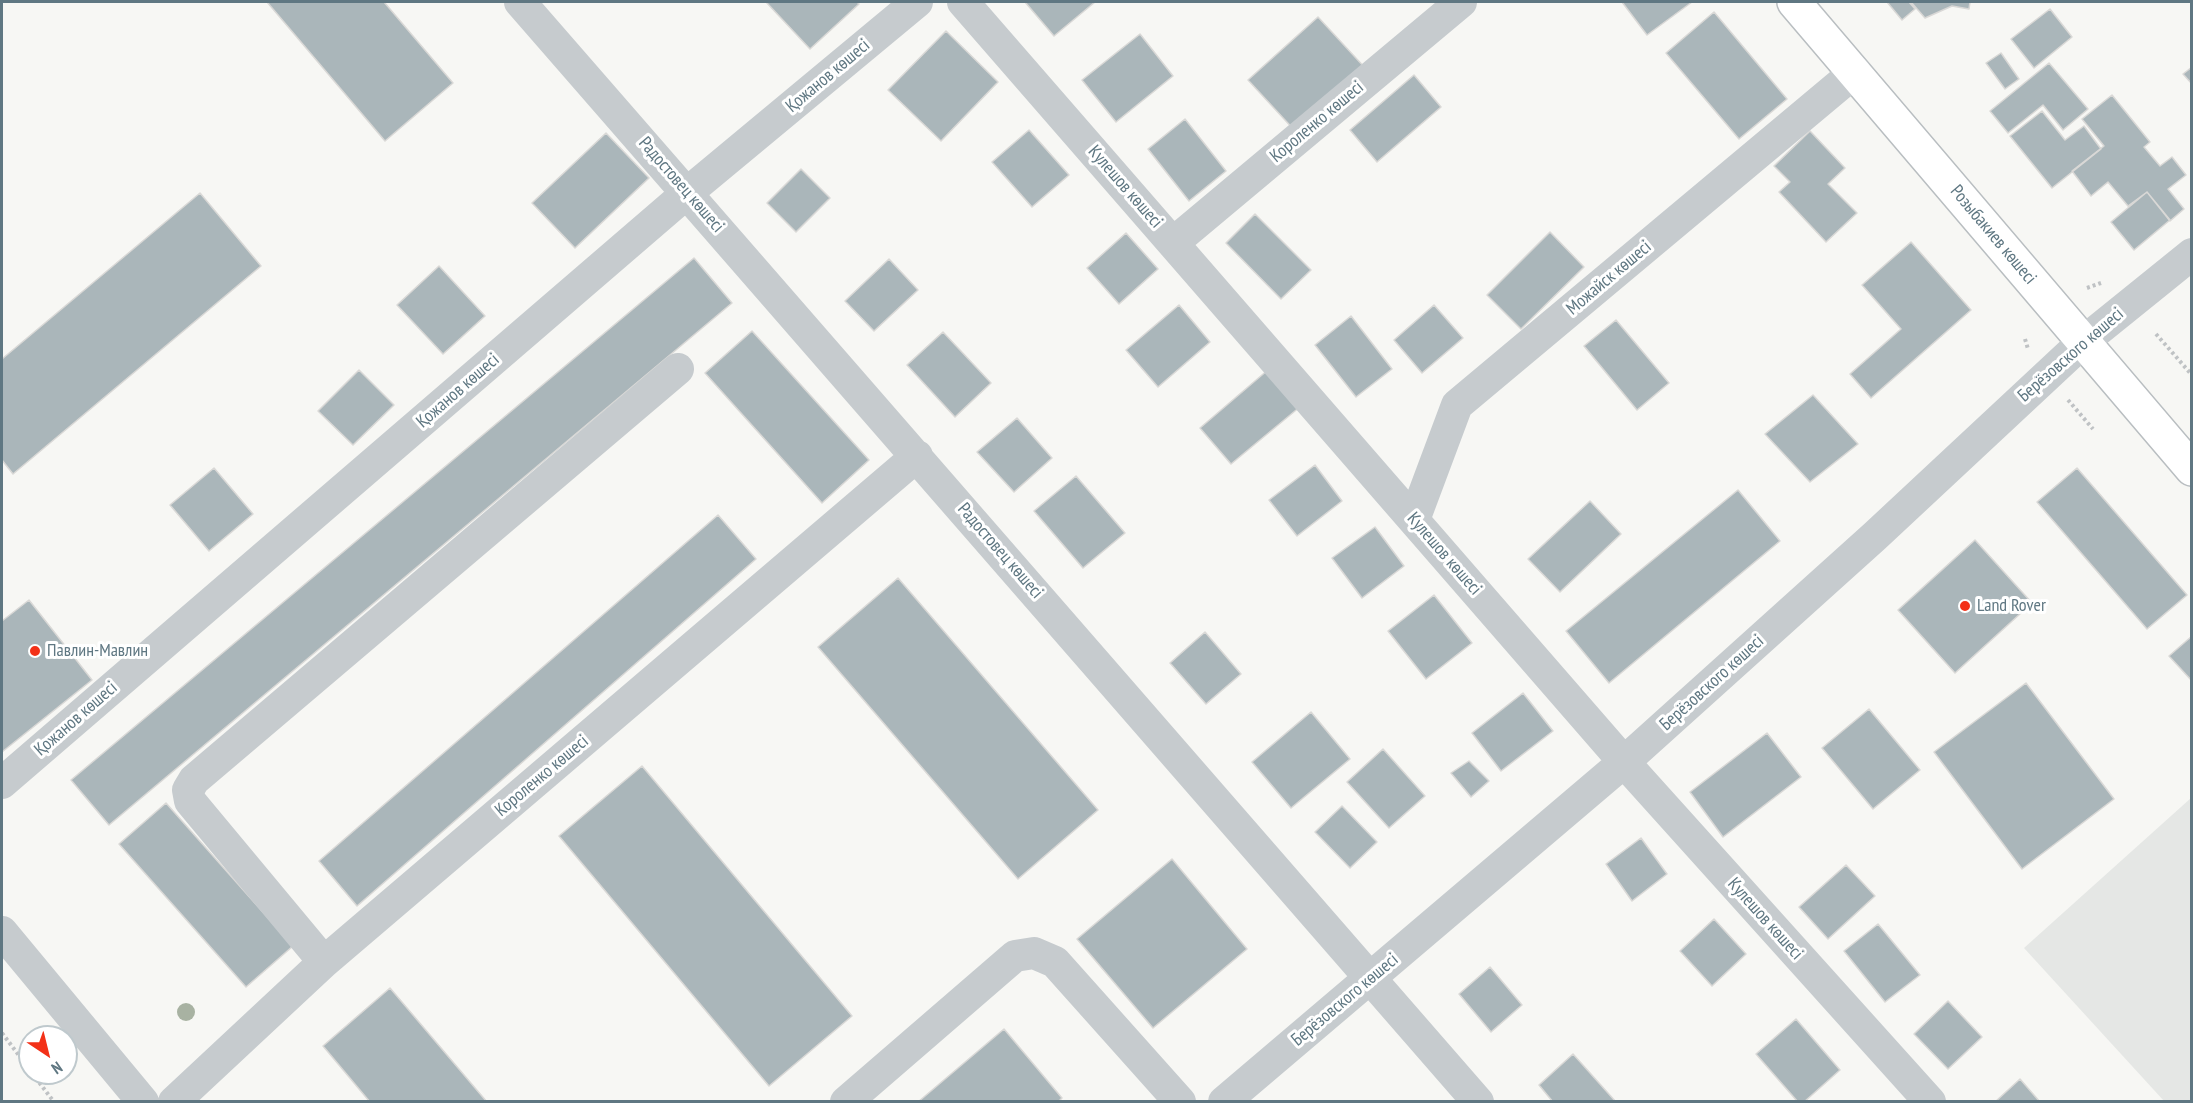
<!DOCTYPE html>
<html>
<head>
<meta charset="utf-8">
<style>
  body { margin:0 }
  #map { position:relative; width:2193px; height:1103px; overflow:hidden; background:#f7f7f4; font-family:"PT Sans Narrow",sans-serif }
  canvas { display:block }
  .frame { position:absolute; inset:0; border:3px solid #5f7782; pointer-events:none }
  .north { position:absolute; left:18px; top:1025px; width:60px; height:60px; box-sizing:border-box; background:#fff; border:2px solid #bfc9cd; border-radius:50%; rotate:145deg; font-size:16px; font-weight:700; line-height:24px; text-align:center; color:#5f7782 }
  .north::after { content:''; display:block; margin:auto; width:21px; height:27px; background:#f33118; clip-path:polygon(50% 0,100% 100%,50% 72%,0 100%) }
</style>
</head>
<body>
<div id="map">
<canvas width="2193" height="1103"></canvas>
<div class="frame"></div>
<div class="north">N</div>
</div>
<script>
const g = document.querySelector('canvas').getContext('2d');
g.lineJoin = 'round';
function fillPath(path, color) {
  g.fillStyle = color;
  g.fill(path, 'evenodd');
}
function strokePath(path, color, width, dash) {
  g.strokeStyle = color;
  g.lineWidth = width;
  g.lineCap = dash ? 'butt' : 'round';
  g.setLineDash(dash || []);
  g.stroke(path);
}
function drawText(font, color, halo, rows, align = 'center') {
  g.font = font + ' "PT Sans Narrow",sans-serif';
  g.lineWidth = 6;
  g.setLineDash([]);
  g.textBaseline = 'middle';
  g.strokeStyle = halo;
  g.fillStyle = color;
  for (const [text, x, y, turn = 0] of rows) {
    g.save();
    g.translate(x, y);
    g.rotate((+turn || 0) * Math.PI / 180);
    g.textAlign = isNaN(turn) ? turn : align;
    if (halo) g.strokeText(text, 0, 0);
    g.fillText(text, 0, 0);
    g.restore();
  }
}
fillPath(new Path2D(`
  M2191,798V1101H2164L2024,948Z`), '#e5e7e5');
const building = new Path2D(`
  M267,2H384L453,83L385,141Z
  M766,2H857L859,4L810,49Z
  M1025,2H1095L1054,36Z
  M1622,2H1692L1647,35Z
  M1887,2H1909L1915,9L1902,20Z
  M1911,2H1970L1969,9L1952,6L1925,18Z
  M2050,9L2072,37L2034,68L2011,39Z
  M1714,12L1787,99L1739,139L1666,53Z
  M1318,17L1367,70L1297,133L1248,80Z
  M946,31L998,82L941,141L888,90Z
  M1140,34L1173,76L1116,122L1082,80Z
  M2001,53L2019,79L2005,89L1986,63Z
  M2049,63L2088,109L2063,130L2043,105L2008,133L1990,111Z
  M2192,67V84L2183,74Z
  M1414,75L1441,107L1377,162L1350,130Z
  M2112,95L2150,142L2144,147L2160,166L2172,157L2186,175L2168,189L2184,209L2170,221L2147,192L2128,206L2108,182L2091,196L2072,171L2104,146L2082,119Z
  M2042,111L2065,140L2084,126L2101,149L2052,188L2010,136Z
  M1185,119L1226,171L1189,201L1148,149Z
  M1029,130L1069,175L1032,207L992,162Z
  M1810,131L1845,168L1828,184L1857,213L1826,242L1779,192L1790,182L1774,166Z
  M606,133L649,178L575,248L532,203Z
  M801,169L830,198L796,232L767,203Z
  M2147,192L2170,220L2134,250L2111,222Z
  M200,193L261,266L13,474L2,460V359Z
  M1255,214L1311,270L1281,299L1226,243Z
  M1550,232L1584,267L1521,329L1487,295Z
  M1126,233L1158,269L1119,304L1087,268Z
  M1911,242L1971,310L1871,398L1850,374L1901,329L1862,285Z
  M694,258L732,303L109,825L71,780Z
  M889,259L918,290L874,331L845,301Z
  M439,266L485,316L443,354L397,305Z
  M1179,305L1210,342L1158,387L1126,350Z
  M1434,305L1463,338L1422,373L1394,340Z
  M1351,316L1392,369L1356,397L1315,345Z
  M1616,320L1669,383L1637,410L1584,346Z
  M752,331L869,460L822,503L705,373Z
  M943,332L991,383L955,417L907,365Z
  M1269,369L1301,406L1231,464L1200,428Z
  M359,370L394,405L353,445L318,411Z
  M1813,395L1858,444L1810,482L1765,434Z
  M1017,418L1052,458L1014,492L977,452Z
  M1315,465L1342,501L1297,536L1269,500Z
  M214,468L253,514L209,551L170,505Z
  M2077,468L2187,595L2147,629L2037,502Z
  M1076,476L1125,533L1083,568L1034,511Z
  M1738,490L1780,541L1609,683L1566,631Z
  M1590,501L1621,534L1560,592L1528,559Z
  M718,515L756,559L357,906L319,861Z
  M1375,527L1404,566L1362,598L1332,558Z
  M1975,540L2032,603L1955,673L1898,610Z
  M898,578L1098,810L1018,879L818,647Z
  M1434,595L1472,643L1426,679L1388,631Z
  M29,600L92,680L2,752V621Z
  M1205,632L1241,674L1206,704L1170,663Z
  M2192,636V681L2169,656Z
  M2026,683L2114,799L2022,869L1934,752Z
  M1523,693L1553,731L1501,771L1472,733Z
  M1869,709L1920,770L1873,809L1822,748Z
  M1311,712L1350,759L1291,808L1252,762Z
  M1767,733L1801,777L1723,837L1690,792Z
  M1383,749L1425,796L1389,828L1347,782Z
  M1469,761L1489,781L1471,797L1451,773Z
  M642,766L852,1016L769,1086L559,836Z
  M166,803L293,946L246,987L119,844Z
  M1342,806L1377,842L1350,868L1315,832Z
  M1641,838L1667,874L1632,901L1606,864Z
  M1172,859L1247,949L1153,1028L1077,939Z
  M1846,865L1875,896L1828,939L1799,907Z
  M1714,919L1746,954L1712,986L1680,951Z
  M1878,924L1920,975L1885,1002L1844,951Z
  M1490,967L1522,1005L1491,1032L1459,994Z
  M390,988L487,1102H370L323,1046Z
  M1948,1001L1982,1037L1948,1069L1914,1034Z
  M1796,1019L1840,1070L1804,1102H1798L1756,1054Z
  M1004,1029L1062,1098L1058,1102H918Z
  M1573,1054L1616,1102H1553L1539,1085Z
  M2020,1079L2040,1102H1995Z`);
fillPath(building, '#aab6ba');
strokePath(building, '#d9d8d6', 1.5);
const major = new Path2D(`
  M1794,2L2192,469`);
strokePath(major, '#b9bec1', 36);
strokePath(new Path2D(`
  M2087,288L2101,283
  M2156,334L2192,375
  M2025,339L2028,349
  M2068,400L2093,429
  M2,1033L30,1070
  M32,1073L54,1102`), '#bfc2c4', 4, [3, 3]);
strokePath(new Path2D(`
  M520,2L1478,1102
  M963,2L1624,762L1930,1102
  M1173,243L1461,2
  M1414,520L1457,405L1855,72
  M2,783L687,193L917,2
  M2,932L143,1102
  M324,962L190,801L188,790L194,780L678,369
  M174,1102L324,962L917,456
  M846,1102L1015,956L1034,953L1055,962L1180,1102
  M1224,1102L1624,762L1875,536L2083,342L2192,254`), '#c6cbce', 32);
strokePath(major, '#fff', 33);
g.fillStyle = '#a8b2a2';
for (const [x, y] of [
  [186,1012]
]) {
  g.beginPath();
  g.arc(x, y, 9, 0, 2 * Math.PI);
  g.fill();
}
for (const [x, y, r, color] of [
  [1965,606,6,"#f33118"],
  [35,651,6,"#f33118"]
]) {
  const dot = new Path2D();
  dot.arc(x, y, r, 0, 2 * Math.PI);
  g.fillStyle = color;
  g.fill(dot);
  strokePath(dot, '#fff', 2);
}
drawText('18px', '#5f7782', '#fff', [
  ["Қожанов көшесі",828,76,-40],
  ["Короленко көшесі",1317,122,-40],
  ["Радостовец көшесі",681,185,49],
  ["Кулешов көшесі",1125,187,49],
  ["Розыбакиев көшесі",1993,235,50],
  ["Можайск көшесі",1609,278,-40],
  ["Берёзовского көшесі",2071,355,-41],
  ["Қожанов көшесі",458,391,-41],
  ["Радостовец көшесі",1000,551,49],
  ["Кулешов көшесі",1444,554,49],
  ["Берёзовского көшесі",1712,683,-42],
  ["Қожанов көшесі",76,719,-41],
  ["Короленко көшесі",542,776,-40],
  ["Кулешов көшесі",1765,919,48],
  ["Берёзовского көшесі",1345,1000,-40]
]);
drawText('18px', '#5f7782', '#fff', [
  ["Land Rover",1977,606],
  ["Павлин-Мавлин",47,651]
], 'left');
</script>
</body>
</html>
